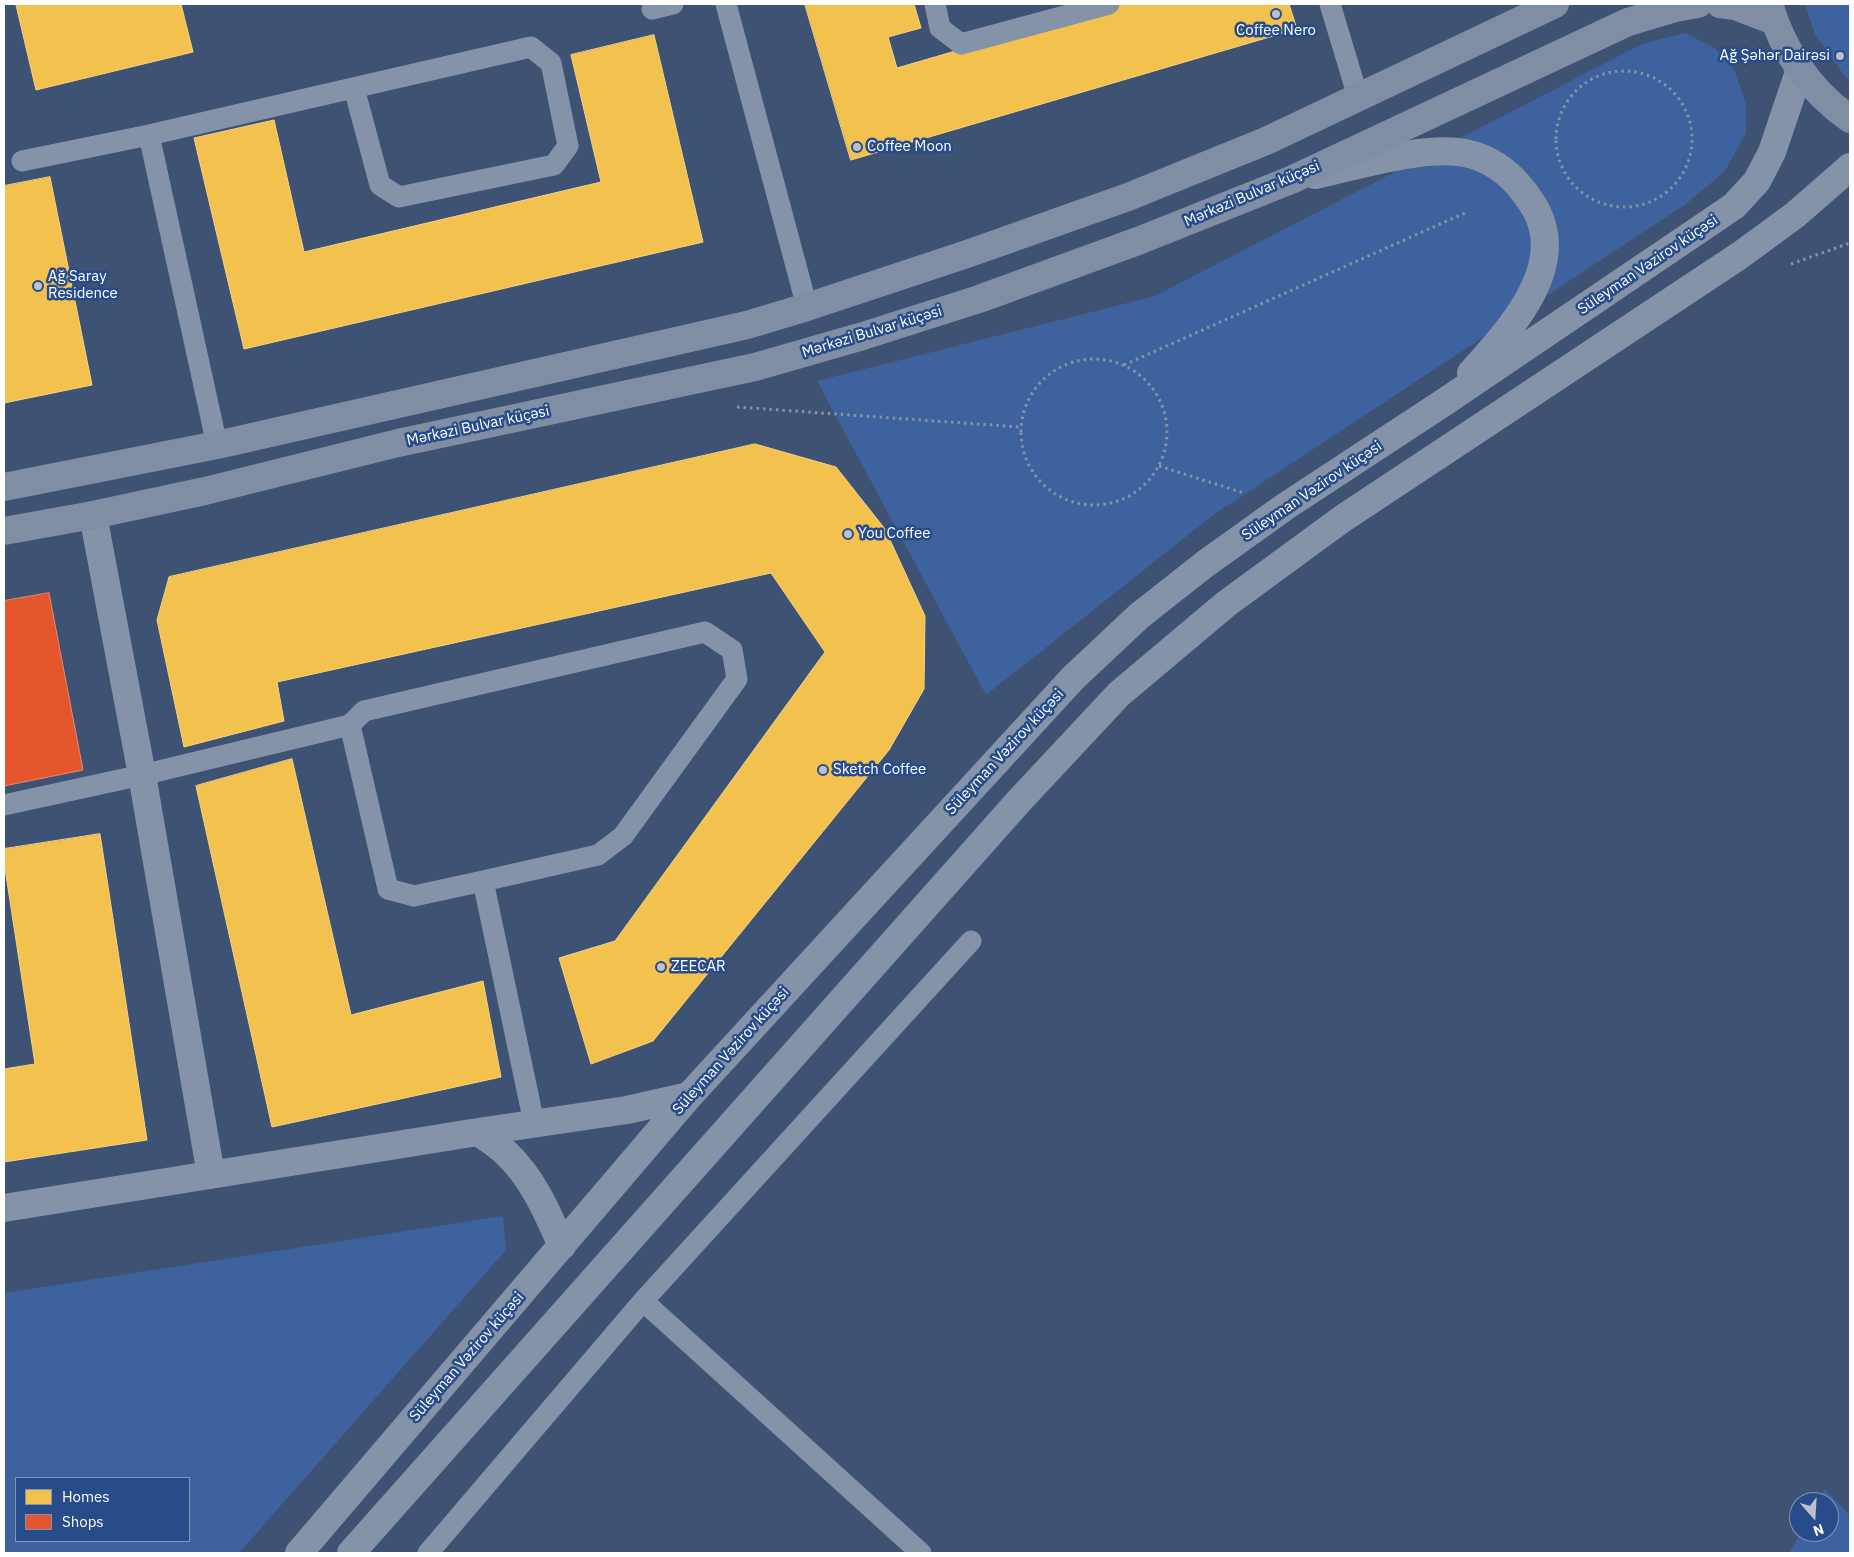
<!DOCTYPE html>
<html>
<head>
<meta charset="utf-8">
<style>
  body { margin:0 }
  #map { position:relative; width:1854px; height:1557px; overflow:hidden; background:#3e5273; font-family:"IBM Plex Sans",sans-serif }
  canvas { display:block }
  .frame { position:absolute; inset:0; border:5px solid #fff; pointer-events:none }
  .legend { position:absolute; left:15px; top:1477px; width:175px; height:65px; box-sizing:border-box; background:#284c89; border:1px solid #7e94b8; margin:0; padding:6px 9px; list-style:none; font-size:15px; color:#fff }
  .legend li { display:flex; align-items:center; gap:10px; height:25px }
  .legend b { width:25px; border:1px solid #7e94b8 }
  .north { position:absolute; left:1789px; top:1492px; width:50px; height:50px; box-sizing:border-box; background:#284c89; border:1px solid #7e94b8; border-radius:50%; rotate:161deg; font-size:14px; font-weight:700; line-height:20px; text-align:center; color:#fff }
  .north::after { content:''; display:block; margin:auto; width:18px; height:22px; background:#bbc2ce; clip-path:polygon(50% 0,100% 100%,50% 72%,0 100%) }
</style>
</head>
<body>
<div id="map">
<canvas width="1854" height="1557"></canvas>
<div class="frame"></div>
<ul class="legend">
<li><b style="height:14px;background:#f2c14e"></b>Homes</li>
<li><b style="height:14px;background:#e4572e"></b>Shops</li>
</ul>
<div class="north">N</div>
</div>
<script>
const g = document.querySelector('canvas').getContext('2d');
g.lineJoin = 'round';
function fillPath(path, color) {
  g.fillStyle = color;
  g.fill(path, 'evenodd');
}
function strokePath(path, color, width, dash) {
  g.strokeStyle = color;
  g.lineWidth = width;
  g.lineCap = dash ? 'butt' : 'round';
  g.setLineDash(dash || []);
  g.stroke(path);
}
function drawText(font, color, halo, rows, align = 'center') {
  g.font = font + ' "IBM Plex Sans",sans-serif';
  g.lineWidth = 5;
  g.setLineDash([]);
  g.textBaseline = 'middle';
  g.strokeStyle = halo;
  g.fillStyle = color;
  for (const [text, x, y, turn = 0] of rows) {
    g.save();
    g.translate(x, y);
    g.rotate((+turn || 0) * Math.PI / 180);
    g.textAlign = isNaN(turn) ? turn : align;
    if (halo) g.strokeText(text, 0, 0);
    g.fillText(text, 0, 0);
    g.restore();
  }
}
fillPath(new Path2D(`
  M1805,4H1850V81L1846,78L1815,34Z
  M1685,33L1715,48L1735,72L1746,104V133L1725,171L1686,204L1216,513L986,695L817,381L1155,296L1642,44Z
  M503,1216L506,1250L239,1553H4V1293ZM16,1478H189V1541H16Z
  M1825,1489L1850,1515V1553H1789L1801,1532H1829V1502H1818Z`), '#3d629e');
const homes = new Path2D(`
  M23,4H181L193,52L36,90L16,5Z
  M805,4H914L921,28L888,37L897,68L1117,4H1289L1297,29L851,160Z
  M654,35L703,242L244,349L194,138L274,120L304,252L601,182L571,55Z
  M50,177L92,385L4,403V186Z
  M755,444L836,467L885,529L925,616L924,689L889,750L653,1041L591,1064L559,958L615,941L825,652L771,573L277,682L284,721L184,747L157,620L169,577Z
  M292,759L351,1015L483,981L501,1077L272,1127L196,786Z
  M100,834L147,1140L4,1162V1069L35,1064L4,862V849Z`);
fillPath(homes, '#f2c14e');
strokePath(homes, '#f6d483', 1);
const shops = new Path2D(`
  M49,593L83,770L4,786V601Z`);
fillPath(shops, '#e4572e');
strokePath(shops, '#ec896d', 1);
strokePath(new Path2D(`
  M1556 139a68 68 0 1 1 136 0a68 68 0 1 1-136 0Z
  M1791,264L1850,243
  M1021 432a73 73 0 1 1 146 0a73 73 0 1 1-146 0Z
  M1124,365L1467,212
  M737,407L1020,427
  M1159,466L1244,493`), '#8593a8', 3, [2.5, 4]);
strokePath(new Path2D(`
  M726,4L807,307
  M935,4L940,28L961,44L1109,4
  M1330,4L1358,97
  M652,9L673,4
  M149,135L217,445
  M22,161L149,135L531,47L551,63L568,146L554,165L399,197L380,185L354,88
  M705,632L732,650L737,679L623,836L598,855L483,881L414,896L388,889L350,725L364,711Z
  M4,805L142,775L350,725
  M483,881L534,1123
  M643,1301L921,1553
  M428,1553L643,1301L971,941`), '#8593a8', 21);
strokePath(new Path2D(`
  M1315,175C1356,166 1425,145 1465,153C1490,158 1509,172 1524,192C1531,201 1539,212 1542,225C1558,279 1504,336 1471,373
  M93,515L142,775L211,1175
  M478,1132C488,1139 498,1145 506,1153C533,1178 548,1214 562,1246
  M4,1208L478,1132L627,1110L689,1096
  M299,1553L689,1096L1073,678L1139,616L1205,564L1286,506L1443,403L1734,206L1757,181L1772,152L1800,69
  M351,1553L1019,801L1119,694L1226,604L1342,519L1739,256L1795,215L1850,167`), '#8593a8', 28);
strokePath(new Path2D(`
  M1720,4L1735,6L1774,21
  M1769,4C1783,51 1810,91 1850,119
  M4,487L217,445L747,325L807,307L967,254L1128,197L1266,141L1555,4
  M4,531L93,515L205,491L398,443L755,367L863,336L979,299L1138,241L1291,180L1628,22L1675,8L1698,4`), '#808ea4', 28);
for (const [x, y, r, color] of [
  [1276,14,5,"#bbc2ce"],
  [1840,56,5,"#bbc2ce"],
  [857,147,5,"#bbc2ce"],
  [38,286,5,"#bbc2ce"],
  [848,534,5,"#bbc2ce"],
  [823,770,5,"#bbc2ce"],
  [661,967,5,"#bbc2ce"]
]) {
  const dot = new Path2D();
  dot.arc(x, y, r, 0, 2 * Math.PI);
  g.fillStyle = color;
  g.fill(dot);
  strokePath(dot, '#284c89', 2);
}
drawText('15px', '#fff', '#284c89', [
  ["Coffee Nero",1276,31,"center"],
  ["Ağ Şəhər Dairəsi",1830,56,"right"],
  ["Coffee Moon",867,147],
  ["Ağ Saray",48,277],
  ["Residence",48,294],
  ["You Coffee",858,534],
  ["Sketch Coffee",833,770],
  ["ZEECAR",671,967]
], 'left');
drawText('15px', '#fff', '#284c89', [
  ["Mərkəzi Bulvar küçəsi",1252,194,-23],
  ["Süleyman Vəzirov küçəsi",1648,265,-34],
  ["Mərkəzi Bulvar küçəsi",872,332,-17],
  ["Mərkəzi Bulvar küçəsi",478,426,-12],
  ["Süleyman Vəzirov küçəsi",1312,491,-34],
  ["Süleyman Vəzirov küçəsi",1005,752,-47],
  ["Süleyman Vəzirov küçəsi",731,1051,-48],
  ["Süleyman Vəzirov küçəsi",467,1357,-49]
]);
</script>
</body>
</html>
